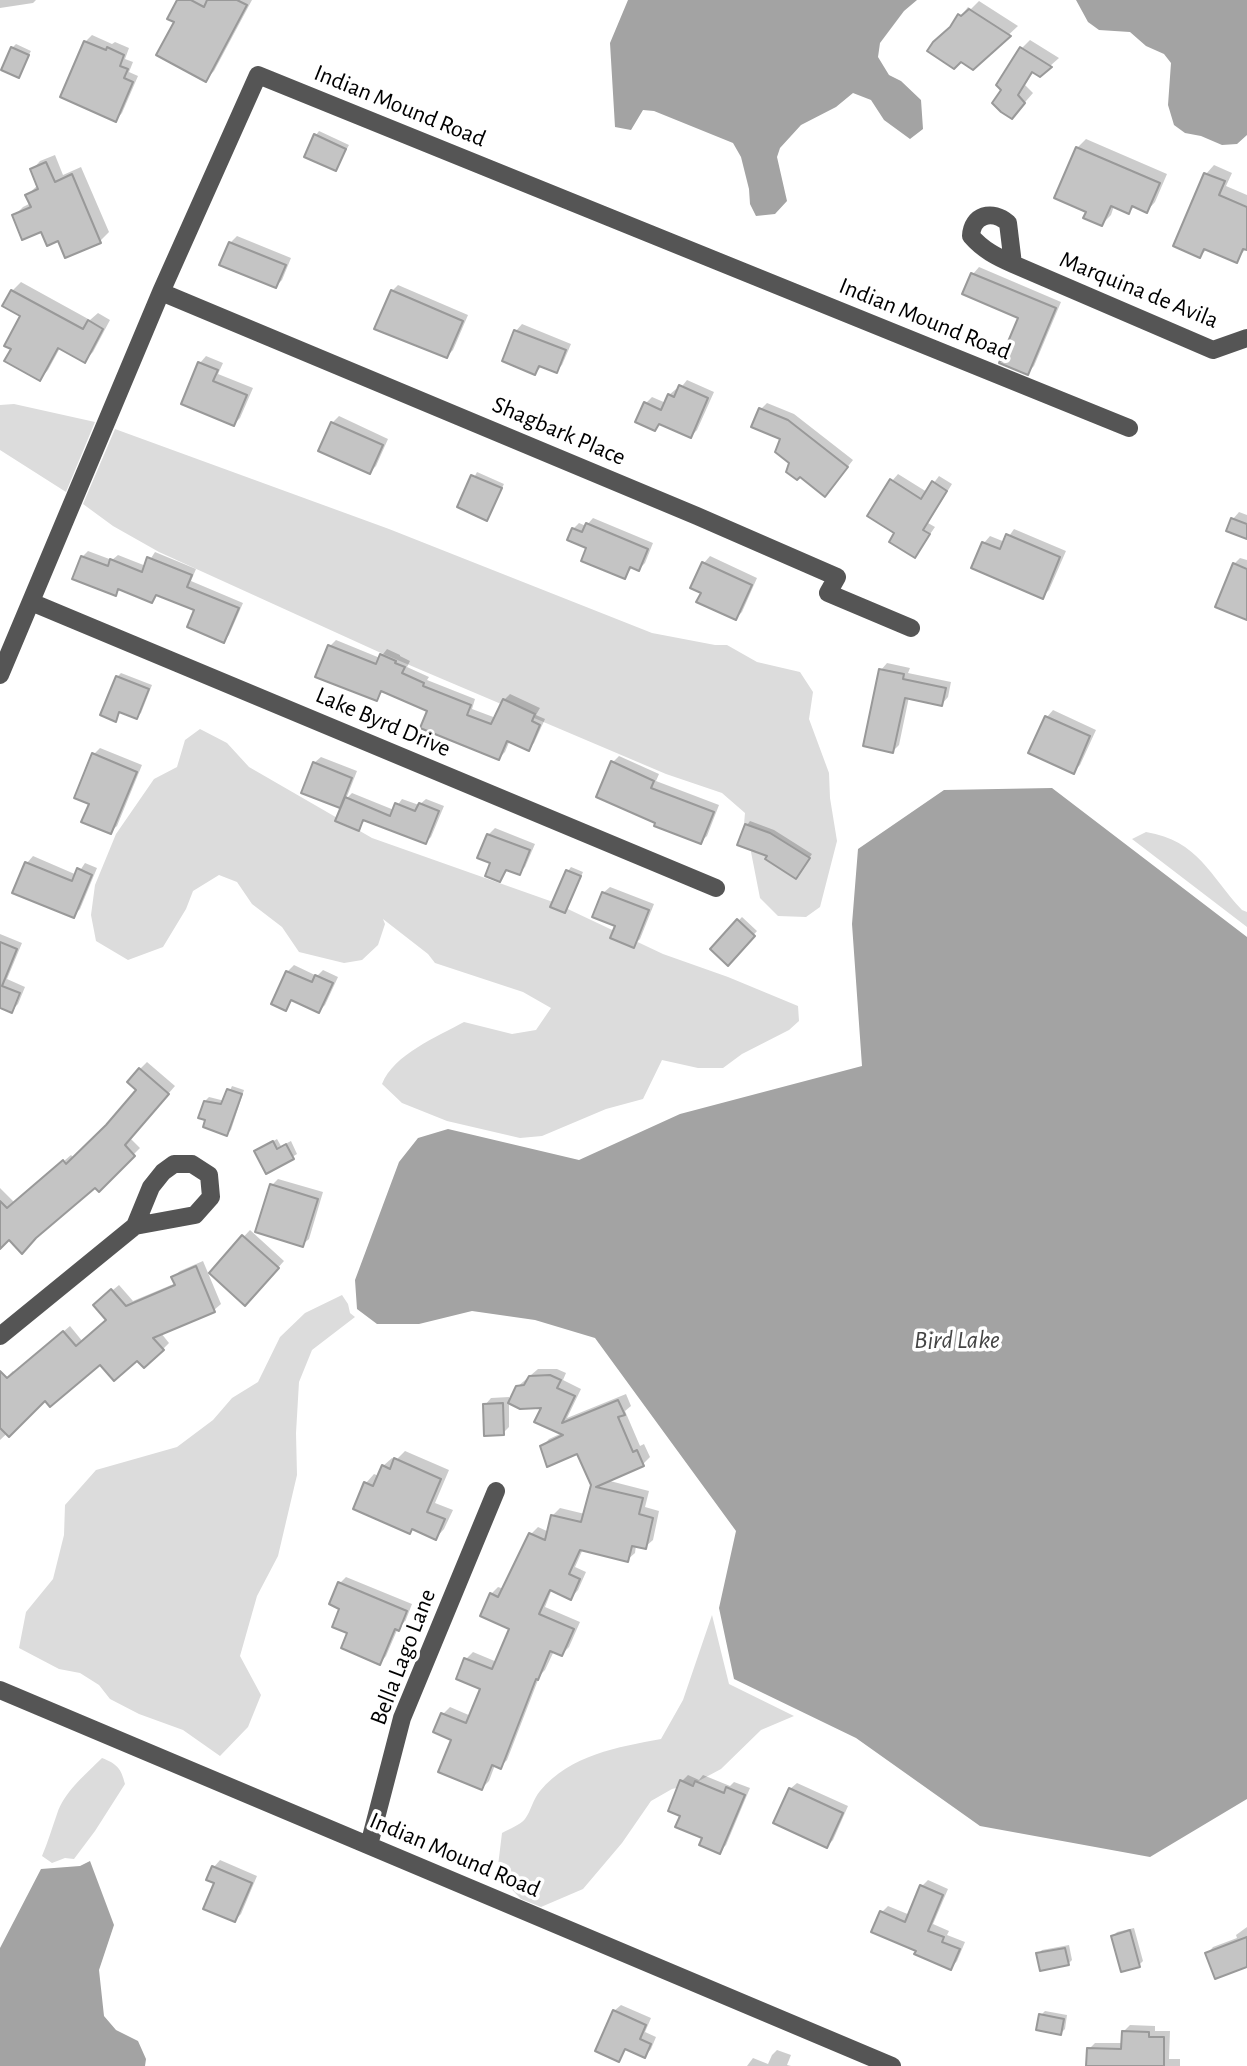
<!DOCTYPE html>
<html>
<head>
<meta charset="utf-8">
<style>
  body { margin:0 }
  canvas { display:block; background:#fff }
</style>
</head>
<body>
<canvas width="1247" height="2066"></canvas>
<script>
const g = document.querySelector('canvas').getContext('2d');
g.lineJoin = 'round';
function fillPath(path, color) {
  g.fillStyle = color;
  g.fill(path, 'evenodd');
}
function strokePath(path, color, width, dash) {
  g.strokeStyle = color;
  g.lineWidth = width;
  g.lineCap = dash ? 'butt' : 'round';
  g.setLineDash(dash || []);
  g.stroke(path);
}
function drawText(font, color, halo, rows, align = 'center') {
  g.font = font + ' "Alegreya Sans",sans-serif';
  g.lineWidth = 7;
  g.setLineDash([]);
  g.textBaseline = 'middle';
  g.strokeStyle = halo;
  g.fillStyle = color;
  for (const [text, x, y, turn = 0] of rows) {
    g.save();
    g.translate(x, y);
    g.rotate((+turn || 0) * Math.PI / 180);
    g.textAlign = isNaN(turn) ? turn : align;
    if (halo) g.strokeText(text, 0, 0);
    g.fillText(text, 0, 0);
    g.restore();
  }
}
fillPath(new Path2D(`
  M14,404L95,422L66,492L0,450V405Z
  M115,429L389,529L652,633L715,645H727L757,662L800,672L813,692L809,719L829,773L830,798L837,841L820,907L806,917L778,916L760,898L751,852L754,835L744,824L745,813L722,793L666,774L381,653L159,552L113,526L83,504Z
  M200,729L227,743L249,767L372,838L553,902L663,954L728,977L798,1006L799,1021L789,1030L742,1054L723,1068H698L662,1060L643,1099L606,1109L542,1136L520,1138L447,1121L402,1103L382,1084C394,1054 437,1037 464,1022L512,1034L536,1030L551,1008L523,992L435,963L428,954L383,919L385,924L378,945L362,960L344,963L299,952L282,927L252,904L237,882L219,875L193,891L186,909L163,947L128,960L96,941L91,915L95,885L116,834L154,779L177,767L185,740Z
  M1146,832C1199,841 1209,875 1242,910L1247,912V927L1132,839Z
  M342,1295L348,1304L350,1313L355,1317L312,1350L299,1382L296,1433L297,1475L278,1556L257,1596L240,1656L261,1695L248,1727L220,1756L183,1730L139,1714L110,1699L99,1685L80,1673L59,1669L19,1648L26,1612L53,1579L64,1535L65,1505L96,1470L177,1447L213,1420L232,1398L258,1382L280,1337L305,1313Z
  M712,1615L729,1684L794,1716L761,1730L721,1769L693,1784L672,1789L651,1801L622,1843L583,1889L541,1907L521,1899L497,1874L502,1833C509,1829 520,1825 525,1819C531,1811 533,1799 540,1791C570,1755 618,1747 661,1739L683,1700Z
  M102,1758C117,1764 121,1768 125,1784L95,1831L74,1859L65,1858L52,1863L42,1856C48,1842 52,1828 57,1814C64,1792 86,1774 102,1758Z`), '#dcdcdc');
fillPath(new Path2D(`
  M628,0H917L904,11L880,43L878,57L889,75L901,81L921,100L923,129L910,139L884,120L871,100L853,93L836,107L801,125L780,148L777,157L787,201L775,214L756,216L750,204L749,189L741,157L733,143L654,111L643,110L631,130L615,127L610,43Z
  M1076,0H1247V135L1237,144L1222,145L1201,136L1185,133L1174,125L1168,105L1171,63L1164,54L1146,46L1130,32L1099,30L1088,22Z
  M1052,788L1247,937V1799L1150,1857L980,1826L856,1738L734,1679L719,1608L736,1531L595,1338L535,1320L472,1311L419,1324H377L357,1309L355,1280L399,1162L418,1138L448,1129L579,1160L680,1114L862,1066L852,924L858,849L944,790Z
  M90,1861L114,1925L99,1970L104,2016L116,2030L138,2041L146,2059L145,2066H0V1948L41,1869L80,1866Z`), '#a3a3a3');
fillPath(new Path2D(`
  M0,0H36L33,3L0,8Z
  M179,0H252L214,71L205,80L176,22Z
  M979,1L1018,26L973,68L961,60L953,26L968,7L971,9Z
  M92,35L112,44L115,42L129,48L125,59L133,62L129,72L138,76L122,113L116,120L85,42Z
  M1030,40L1059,58L1050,66L1034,71L1025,85L1033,93L1020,108L1003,90L1022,48Z
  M16,44L31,51L18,76L12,48Z
  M319,131L349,145L336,169L316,135Z
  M1086,139L1167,174L1155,202L1147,211L1135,206L1129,212L1114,206L1111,215L1102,224L1088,211L1077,148Z
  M55,155L63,175L81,167L109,232L100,241L59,239L14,216L23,207L31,203L27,195L38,185L32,170L40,161Z
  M1214,165L1232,173L1226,186L1247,195V247L1236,261L1207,249L1200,256L1206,174Z
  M237,236L291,258L282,280L276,286L230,243Z
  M979,267L1061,302L1034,366L1027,373L1021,317L965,293L973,274Z
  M21,282L90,320L98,313L110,320L93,352L84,361L60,348L48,370L40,379L23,316L12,291Z
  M398,285L468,315L453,350L447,356L392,291Z
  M522,324L571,344L562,365L556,371L541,367L535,373L504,360L516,331Z
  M206,356L223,363L218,374L253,388L240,418L234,424L200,363Z
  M687,380L714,392L697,430L691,436L661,423L655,429L646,403L652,397L666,403L669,395L676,389L679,390Z
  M767,403L794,414L853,460L831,488L791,463L782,438L761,409Z
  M339,416L388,439L376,466L370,472L332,423Z
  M477,472L504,484L487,519L459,507Z
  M898,474L927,492L939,476L952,484L928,523L935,527L915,556L897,532L892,481Z
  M1239,512L1247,515V537L1229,530L1233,519Z
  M593,518L653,543L645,563L639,569L633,566L625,577L588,547L573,529L579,523L586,526Z
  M1014,529L1066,551L1049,590L1043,596L974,567L984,543L990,536L1005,542Z
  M88,551L112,560L118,555L146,566L155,552L196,569L191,581L243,603L229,635L224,641L196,609L158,594L152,601L121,589L115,594L82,557Z
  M710,556L757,578L742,612L736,618L703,592L704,563Z
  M1240,558L1247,560V618L1234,564Z
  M336,640L380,658L387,649L400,655V656L410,661L407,667L429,677L427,680L475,699L472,709L496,718L504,700L510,694L540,708L536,715L545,719L534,743L528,749L510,740L505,752L499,758L429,710L384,690L376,699L317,676L330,646Z
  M887,663L910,668L908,673L951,682L948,697L942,704L909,697L899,745L893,751L881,670Z
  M121,673L152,685L141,713L137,717L121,711L115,720L117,677Z
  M1053,710L1096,730L1080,765L1074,771L1047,717Z
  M100,748L142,765L117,826L110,832L91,803L94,754Z
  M619,756L659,774L656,781L719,805L707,836L700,842L657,822L613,762Z
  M321,757L357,771L346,799L352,793L394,810L402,799L419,805L426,799L444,806L431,837L426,842L366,819L358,829L346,799L339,806L314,763Z
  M750,821L774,830L812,854L796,877L769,855L747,825Z
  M495,828L535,844L525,867L519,873L508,869L500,880L492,862L488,835Z
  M33,856L77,875L85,863L97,868L80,909L73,916L15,892L27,863Z
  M571,867L583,872L568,907L565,911L568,871Z
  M610,887L654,904L640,939L634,945L617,925L603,893Z
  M742,917L757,931L728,963L712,949Z
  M0,934L22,943L7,979L25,987L18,1004L11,1011L0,1006Z
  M294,965L317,976L323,970L338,977L325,1005L319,1011L293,999L286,1009L287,972Z
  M147,1062L175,1086L130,1138L140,1148L99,1189L95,1185L9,1238L0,1246V1188L15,1203L71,1155L74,1158L109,1124L139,1090L140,1069Z
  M232,1086L244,1090L231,1130L227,1134L207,1119L205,1101L209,1097L225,1101Z
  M277,1139L281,1146L291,1141L297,1154L267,1172L256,1151Z
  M278,1179L323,1192L309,1239L302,1245L272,1185Z
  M250,1230L284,1261L252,1297L211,1272Z
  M203,1261L221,1304L214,1310L161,1333L169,1343L163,1349L138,1358L100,1362L45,1398L0,1440V1384L13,1371L14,1373L70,1326L83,1342L108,1320L102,1299L119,1285L133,1301L176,1283L173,1277L180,1271Z
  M538,1369H557L566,1373L563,1380L581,1389L567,1418L626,1394L631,1406L625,1411L640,1446L644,1444L650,1457L643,1464L606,1480L649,1491L645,1507L659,1511L653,1540L645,1547L636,1545L635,1553L627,1560L583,1549L575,1567L586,1572L578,1590L571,1598L552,1589L545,1607L580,1622L569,1647L562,1654L554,1651L545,1670L540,1675L507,1760L500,1767L495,1765L489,1781L482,1788L443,1714L450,1707L471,1716L482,1688L466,1659L473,1652L497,1662L511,1628L491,1594L498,1587L504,1589L531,1534L538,1527L549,1532L553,1515L560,1508L585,1514L592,1485L578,1452L542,1447L549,1439L562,1433L544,1406L517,1387Z
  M509,1397V1427L503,1433L485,1405L491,1398Z
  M405,1451L449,1470L435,1503L453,1510L444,1529L436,1538L414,1528L410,1532L366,1483L374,1474L379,1476L383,1466L392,1458L396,1460Z
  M346,1577L412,1604L405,1622L398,1628L386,1656L380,1663L349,1632L342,1608L340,1583Z
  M688,1775L699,1780L703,1775L730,1786L734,1782L750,1788L726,1845L719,1852L682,1815V1781Z
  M797,1783L848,1806L833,1840L827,1846L790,1789Z
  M220,1860L257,1876L241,1914L235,1920L216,1882L209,1879L214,1867Z
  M928,1880L948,1889L933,1924L949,1931L947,1935L965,1942L957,1961L951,1968L882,1912L888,1906L910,1915L922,1886Z
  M1247,1927V1965L1207,1954L1213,1947L1237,1938L1236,1935Z
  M1134,1928L1143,1961L1139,1965L1113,1936L1117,1932Z
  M1069,1945L1072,1960L1068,1964L1038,1954L1042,1950Z
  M621,2005L651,2018L645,2032L656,2037L651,2049L645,2056L627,2048L618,2060L614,2011Z
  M1045,2011L1067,2015L1065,2029L1061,2033L1041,2015Z
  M1130,2025L1155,2026V2031H1170L1169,2059H1180V2066H1088L1089,2049L1095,2043H1123V2032Z
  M777,2050L791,2055L787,2065L791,2066H747L753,2058L768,2064L772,2055Z`), '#0003');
const building = new Path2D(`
  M177,0H191L204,7L207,0H237L247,5L206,82L156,55L174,22L167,19Z
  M969,9L1011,36L973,70L961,62L954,69L927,51L933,42L950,27L958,14L961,16Z
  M84,41L106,50L107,47L124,55L120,66L128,69L124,78L133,82L116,122L60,97Z
  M11,47L29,55L19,78L1,70Z
  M1020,47L1052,67L1040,77L1032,72L1018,95L1025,103L1012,119L1001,112L992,103L1001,90L996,85Z
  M314,134L346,149L336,171L304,157Z
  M1076,147L1160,183L1147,213L1132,206L1129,214L1111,206L1102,226L1083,218L1086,212L1054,198Z
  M46,162L55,182L72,174L101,243L65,258L58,241L47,246L41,232L22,240L12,215L31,207L25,195L38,189L30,169Z
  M1204,173L1225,181L1219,195L1247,207V250L1243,249L1237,263L1204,249L1200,258L1173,246Z
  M229,242L286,265L276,288L219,265Z
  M971,273L1056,308L1028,375L999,363L1018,318L962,294Z
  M11,290L83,329L88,320L103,329L85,363L58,348L40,381L4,361L11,349L4,346L20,316L2,306Z
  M391,290L463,321L447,358L374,329Z
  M514,330L566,350L557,373L539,366L535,375L502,361Z
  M198,362L218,370L213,381L247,395L234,426L181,404Z
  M679,385L708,398L691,438L659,424L655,431L635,422L644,402L661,410L668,394L674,397Z
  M759,408L788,420L848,467L825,497L800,477L797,480L786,472L789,463L775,452L780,439L751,427Z
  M331,422L383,445L370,474L318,451Z
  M471,475L502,488L487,521L457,507Z
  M890,479L921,499L932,481L947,491L923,530L930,534L915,558L889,542L894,533L867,516Z
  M1231,518L1247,524V539L1226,531Z
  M586,523L648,549L639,571L630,567L625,579L581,561L586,548L567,540L572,528L582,532Z
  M1006,534L1060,557L1043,599L971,568L982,542L1000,549Z
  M81,556L108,566L110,559L142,572L147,557L192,575L187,587L239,608L224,643L187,627L194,610L156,595L152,603L118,589L116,596L72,579Z
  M702,562L752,585L736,620L696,602L701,593L690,588Z
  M1233,563L1247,569V620L1215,607Z
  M328,645L376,664L380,654L396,661L395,663L405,667L402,673L424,683L423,686L471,705L467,715L491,724L503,699L535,714L532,721L540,725L529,751L507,741L499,760L420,728L427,711L381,691L377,701L315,677Z
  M879,669L904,674L903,679L946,688L942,706L905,698L893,753L863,746Z
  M116,676L149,689L137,719L119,712L116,722L100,715Z
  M1045,716L1090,736L1074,774L1028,753Z
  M92,753L137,772L111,834L81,822L89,804L74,798Z
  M611,761L654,781L651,788L714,812L701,844L654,826L655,823L596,797Z
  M313,762L352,778L340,808L301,793Z
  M345,797L390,816L395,803L415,811L419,803L439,811L426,844L363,820L359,831L335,821Z
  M745,824L770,833L810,858L796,879L765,859L767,856L737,845Z
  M487,834L530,850L520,875L506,870L500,882L485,876L490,863L477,858Z
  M25,862L72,881L77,868L92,875L74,918L12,893Z
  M566,870L581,876L565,913L550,907Z
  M602,892L649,910L634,948L610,938L615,926L592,917Z
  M737,919L755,936L728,966L710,949Z
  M0,942L17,949L2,986L20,993L12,1013L0,1008Z
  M286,971L312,982L315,975L333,983L319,1013L291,1000L286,1011L271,1004Z
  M139,1068L169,1094L125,1145L135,1156L99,1192L95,1188L36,1238L22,1254L9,1240L0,1249V1201L7,1208L63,1160L66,1164L106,1125L136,1090L127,1082Z
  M227,1089L242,1094L227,1136L203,1127L205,1120L198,1118L204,1101L221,1104Z
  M273,1141L277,1149L286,1144L294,1159L266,1174L254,1151Z
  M270,1184L318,1199L303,1247L255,1232Z
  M242,1235L279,1268L245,1306L209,1273Z
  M196,1266L215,1312L153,1338L164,1350L144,1368L137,1361L114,1381L100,1365L50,1407L45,1401L9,1437L0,1428V1371L7,1378L63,1331L76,1346L106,1320L93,1305L111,1289L126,1306L175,1285L171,1277Z
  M550,1375L561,1380L557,1388L575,1396L562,1423L618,1400L625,1415L618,1417L633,1452L637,1450L644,1466L596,1487L643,1498L639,1514L653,1518L646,1549L632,1546L628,1562L580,1550L569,1574L580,1579L571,1600L550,1590L539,1614L574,1629L562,1656L550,1651L538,1680L536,1679L501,1769L492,1765L482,1790L438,1772L451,1740L433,1732L441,1713L466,1723L480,1689L456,1679L464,1658L492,1669L509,1629L480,1616L490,1593L498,1597L529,1533L545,1540L551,1515L581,1522L591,1485L577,1454L547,1467L540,1446L563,1435L534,1422L541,1408L520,1409L508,1403L516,1386L524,1385L529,1376Z
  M503,1403L504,1435L484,1436L483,1404Z
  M394,1458L441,1479L427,1512L445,1519L436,1540L412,1529L410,1534L353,1509L364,1482L373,1486L382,1465L390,1469Z
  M338,1582L407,1611L399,1631L395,1629L380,1665L341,1648L347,1633L332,1627L339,1609L329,1604Z
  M680,1780L693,1786L695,1781L724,1793L726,1787L745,1795L720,1854L699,1845L702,1838L675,1827L680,1816L668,1811Z
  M789,1788L843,1813L827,1848L773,1823Z
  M212,1866L252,1883L235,1922L203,1909L214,1883L206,1880Z
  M920,1885L943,1895L928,1931L944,1937L942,1942L960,1949L951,1970L914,1954L916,1951L871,1932L880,1911L905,1922Z
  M1130,1930L1140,1967L1121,1972L1111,1936Z
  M1247,1937V1967L1215,1979L1205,1953Z
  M1065,1948L1069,1965L1040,1971L1036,1953Z
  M613,2010L646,2025L640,2039L651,2044L645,2058L625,2049L619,2062L595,2051Z
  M1039,2014L1064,2019L1061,2035L1036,2030Z
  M1122,2031L1149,2032V2037H1164V2066H1086L1087,2048L1121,2049Z`);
fillPath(building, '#c4c4c4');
strokePath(building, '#999', 2);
strokePath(new Path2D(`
  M1013,264L1008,223C992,209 972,215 971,236C983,250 997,257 1013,264L1213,350L1247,338
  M161,292L697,516L837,577L828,593L911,628
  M31,602L716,888
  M0,675L161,292L258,75L1129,428
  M0,1336L135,1226L151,1187L163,1172L174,1164H192L209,1175L211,1197L195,1215L135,1226
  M0,1690L892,2066
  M369,1845L402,1718L496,1491`), '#555', 18);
drawText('24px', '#000', '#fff', [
  ["Indian Mound Road",400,106,22],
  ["Marquina de Avila",1139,290,22],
  ["Indian Mound Road",925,319,22],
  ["Shagbark Place",559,431,23],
  ["Lake Byrd Drive",383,722,23],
  ["Bella Lago Lane",403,1657,-69],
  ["Indian Mound Road",455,1855,23]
]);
drawText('italic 26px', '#444', '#fff', [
  ["Bird Lake",957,1340]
]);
</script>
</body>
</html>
